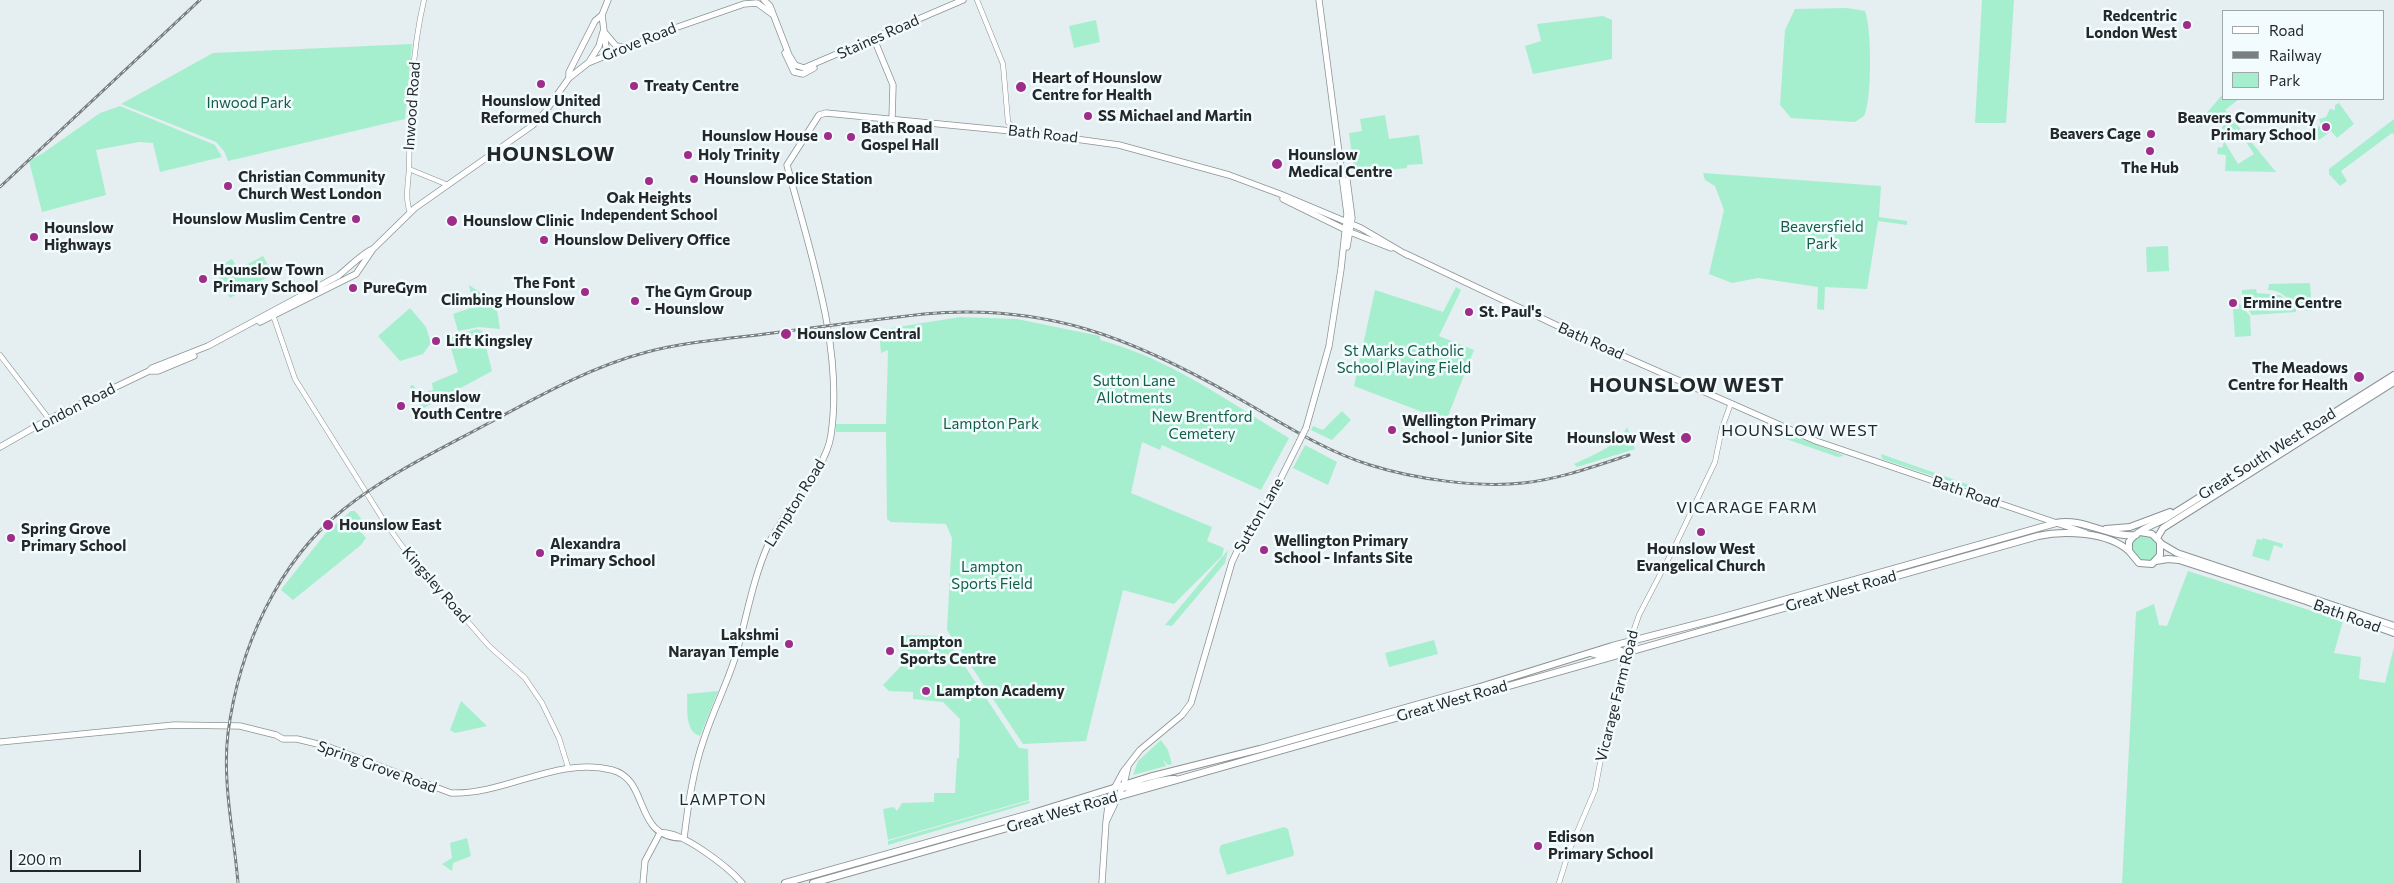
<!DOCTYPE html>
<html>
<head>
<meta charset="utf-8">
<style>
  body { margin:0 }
  #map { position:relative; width:2394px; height:883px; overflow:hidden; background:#e5eef0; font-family:Commissioner,sans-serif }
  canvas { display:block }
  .legend { position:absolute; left:2222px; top:10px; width:162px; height:90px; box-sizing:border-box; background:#f2fbfd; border:1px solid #a0a7a8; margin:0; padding:6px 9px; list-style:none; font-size:15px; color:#252829 }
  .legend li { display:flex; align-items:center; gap:10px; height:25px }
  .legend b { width:25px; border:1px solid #a0a7a8 }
  .scale { position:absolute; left:10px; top:850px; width:131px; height:22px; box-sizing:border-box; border:2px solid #252829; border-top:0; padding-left:6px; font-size:15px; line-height:18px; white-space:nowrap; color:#252829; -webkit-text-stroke:4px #f2fbfd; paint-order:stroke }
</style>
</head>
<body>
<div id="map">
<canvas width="2394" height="883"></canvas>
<ul class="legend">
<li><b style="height:6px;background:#fff"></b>Road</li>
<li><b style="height:6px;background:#797f80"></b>Railway</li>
<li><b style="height:14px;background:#a6efce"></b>Park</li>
</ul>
<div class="scale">200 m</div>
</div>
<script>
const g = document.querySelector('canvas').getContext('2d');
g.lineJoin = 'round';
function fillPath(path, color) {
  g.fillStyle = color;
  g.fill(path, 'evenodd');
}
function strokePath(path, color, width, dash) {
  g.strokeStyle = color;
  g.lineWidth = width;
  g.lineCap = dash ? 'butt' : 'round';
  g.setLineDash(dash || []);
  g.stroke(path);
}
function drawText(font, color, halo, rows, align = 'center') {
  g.font = font + ' Commissioner,sans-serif';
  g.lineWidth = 5;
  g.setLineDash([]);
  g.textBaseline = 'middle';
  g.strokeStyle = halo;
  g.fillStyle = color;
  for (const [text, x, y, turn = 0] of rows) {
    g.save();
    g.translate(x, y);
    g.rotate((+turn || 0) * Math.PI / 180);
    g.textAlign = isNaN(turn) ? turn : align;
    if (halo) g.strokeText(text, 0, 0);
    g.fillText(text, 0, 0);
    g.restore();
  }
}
fillPath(new Path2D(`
  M1982,0H2014L2006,123H1975Z
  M1847,8L1865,11C1872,29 1872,100 1864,116L1855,122L1791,118L1780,105L1785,30L1795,9Z
  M1603,16L1612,20V59L1533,74L1525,46L1541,41L1537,24Z
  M1096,20L1100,42L1074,48L1069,26Z
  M412,44L405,119L228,161L224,151L216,142L121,104L213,53Z
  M2223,94V99H2239L2225,110L2276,172L2225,171L2226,155L2217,154L2218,147L2222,148L2224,141L2238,164L2254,154L2240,133L2236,135L2230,128L2223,133L2222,127L2224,125C2217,117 2208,123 2200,127L2197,124Z
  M2339,103L2354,124L2337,138L2331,131L2319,140L2312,131L2321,125L2319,119L2326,117L2330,109L2335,110V105Z
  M120,106L215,145L222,157L160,172L153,143L139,142L96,150L106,195L42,212L29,161L43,153L100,113Z
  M1385,115L1389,139L1419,135L1423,164L1407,165V168L1369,172V169L1354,170L1349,133L1362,131L1360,119Z
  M2394,119V134L2392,133L2341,171L2347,181L2340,186L2329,174V169Z
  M1703,173L1881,186L1879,217L1907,221V225L1878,221L1867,289L1825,287L1824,310L1817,309L1818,287L1758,278L1732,283L1709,274L1724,210L1715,186L1705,180Z
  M2168,246L2169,271L2147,272L2146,247Z
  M263,256L273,274L230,298L214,269L232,259L238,269Z
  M2310,283L2312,311C2294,312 2287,289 2268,290L2269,284Z
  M469,285L496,303L500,329L479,327L458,331L453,314L474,307Z
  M1456,287L1461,290L1439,336L1474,350L1446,421L1354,386L1375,290L1443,312Z
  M2256,289L2257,293L2280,295L2283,297L2279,300L2284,298L2296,309V312L2252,315L2242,301L2259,303L2260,301L2242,297V290Z
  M2239,303L2250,316L2251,336L2235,337L2233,309H2239Z
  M410,308L426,327L431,343L423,354L400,361L378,336Z
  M960,317L1017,319L1100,336V340C1169,358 1229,402 1289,438L1261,490L1162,445L1160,450L1142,442L1131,493L1212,527L1207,541L1224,548L1222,556L1174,604L1123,590L1086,741L1023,744L947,630L952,538L946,524L891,522L887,519L886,432H836V424H886L888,350L881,353L879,330Z
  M477,329L482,331L492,371L422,409L410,386L413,385L419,393L433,390L432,383L458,372L448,338Z
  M1342,411L1351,420L1332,440L1311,430L1313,426L1323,430Z
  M1627,427L1635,449L1577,467L1574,464C1591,456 1620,445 1627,427Z
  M1781,431L1841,454L1844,456L1838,457L1783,438L1781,435Z
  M1305,445L1337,462L1328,485L1293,468Z
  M1881,454L1975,487V490L1882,459Z
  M351,511H355L367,526L361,532L366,538L361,545L293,600L281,590L283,587L325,534Z
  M2132 548a13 13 0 1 1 26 0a13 13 0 1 1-26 0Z
  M2263,538L2283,544L2282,548L2274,545L2269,561L2252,556L2257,539L2262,540Z
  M1228,550L1225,563L1172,626L1165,625Z
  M2188,571L2343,621L2334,653L2361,657L2359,679L2385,683L2394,647V883H2122L2136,612L2154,604L2159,625L2167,626Z
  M902,635L945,636L1019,748L1028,749L1029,800L888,840L883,809L894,807L897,811L902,803L934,802V793H955L957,759L959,758L960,719L943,702L913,699V692L889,691L883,685L901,666Z
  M1434,640L1438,654L1389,667L1385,653Z
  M718,691L700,736C684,731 688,708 687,694Z
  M461,701L487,726L455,733L450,730Z
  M1161,740L1168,750L1172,764L1168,765L1163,760L1166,766L1133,775L1138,761Z
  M1029,801L1030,803L888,845V841Z
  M1284,827L1288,829L1294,853L1293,856L1227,875L1219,850L1221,845Z
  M467,838L471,856L453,863L452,871L442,864L452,858L450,843Z`), '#a6efce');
const minor = new Path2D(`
  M977,0L1003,64L1008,122L1017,131
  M409,169L448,185
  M410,212C405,200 408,183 409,170C410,113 411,55 424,0
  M273,315L295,379L384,521L402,546L489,646L525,678L542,703L559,738L568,767
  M0,355L49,419
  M1559,883L1569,851L1595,790L1603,748L1626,653L1639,615L1675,546L1715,462L1722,428L1731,403`);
const major = new Path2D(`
  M764,0L770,6L789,55L795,65L804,68L963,0
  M606,34L616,46L625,47
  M874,39L893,85L892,119
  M785,53L794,72L803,74L814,68
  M607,55L602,15L608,0
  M589,62L599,46L603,32
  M569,78V72L595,21L602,15
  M1347,180L1352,218L1347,247
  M1283,199L1350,232L1391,248
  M1404,253L1596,344L1816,441L2086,533
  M260,322L356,274L373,249
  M149,371H158L194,356
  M1306,428L1329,346L1341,269L1347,214L1319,0
  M0,447L49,419L149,371L152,368L208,346L338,276C346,270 365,251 373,249L415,208L533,125L545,112L569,78L588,63L672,29L744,4L757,3L772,14
  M0,742L174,725L240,726L276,735L283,739H297L326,746L451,793C506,795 557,756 612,770C651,780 632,839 684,838
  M1106,822L1109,798L1123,772L1140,750L1182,715L1191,703L1232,562L1240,545L1271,498L1299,442
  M660,833C681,830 728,867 742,883
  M684,838C688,806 693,770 704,739C713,711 726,686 735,658C746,621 752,581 768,545C784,510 826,471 831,435C844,347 809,249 787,165L819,115L826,113L1032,133L1119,145L1229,175L1280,194L1361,228L1407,255
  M643,883L645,861L660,833
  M1102,883L1106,822L1124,784L1128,766`);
const highway = new Path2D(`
  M2106,529L2130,527L2170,512
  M2140,532L2152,534L2160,542V555L2152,564L2139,563L2129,551V542C2137,530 2153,525 2165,519L2394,375
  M2157,538L2163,528L2394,382
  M2160,543L2177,553L2394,626
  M2156,561L2168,559L2179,560L2306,601L2394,633
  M1591,653L1598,655L1619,650L1626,653
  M1117,786C1134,793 1156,778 1175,779
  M785,883L1033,813L1149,777L1260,749L1480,687L1612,646L1720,618L2056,523C2083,517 2108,538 2136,535
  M813,883L2038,536C2064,530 2108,532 2129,551`);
strokePath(minor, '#8b9395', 5.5);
strokePath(major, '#8b9395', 7);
strokePath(highway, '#8b9395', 8);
strokePath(minor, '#fff', 4.5);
strokePath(major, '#fff', 5.5);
strokePath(highway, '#fff', 6);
const rail = new Path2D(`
  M0,187L200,0
  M238,883C234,834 222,782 228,733C239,649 277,562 344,509C388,474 439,450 487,424C539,396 590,367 647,352C685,342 726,339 765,334C818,327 871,320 924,314C1046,303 1132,338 1236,397C1279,421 1322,450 1370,465C1415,479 1477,488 1523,483C1560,479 1595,466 1629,455`);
strokePath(rail, '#797f80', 3);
strokePath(rail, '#f2fbfd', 1, [4]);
const majorBridge = new Path2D(`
  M1299,442L1306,428`);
strokePath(majorBridge, '#8b9395', 7, []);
strokePath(majorBridge, '#fff', 5.5);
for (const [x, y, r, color] of [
  [2187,25,5,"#9e2c88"],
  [541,84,5,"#9e2c88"],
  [634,86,5,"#9e2c88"],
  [1021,87,6,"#9e2c88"],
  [1088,116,5,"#9e2c88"],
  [2326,127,5,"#9e2c88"],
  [2151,134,5,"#9e2c88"],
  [828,136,5,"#9e2c88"],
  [851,137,5,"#9e2c88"],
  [2150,151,5,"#9e2c88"],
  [688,155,5,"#9e2c88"],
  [1277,164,6,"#9e2c88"],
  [694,179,5,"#9e2c88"],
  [649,181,5,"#9e2c88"],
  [228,186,5,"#9e2c88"],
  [356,219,5,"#9e2c88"],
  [452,221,6,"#9e2c88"],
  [34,237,5,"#9e2c88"],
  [544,240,5,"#9e2c88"],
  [203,279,5,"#9e2c88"],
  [353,288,5,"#9e2c88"],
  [585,292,5,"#9e2c88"],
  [635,301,5,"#9e2c88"],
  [2233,303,5,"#9e2c88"],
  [1469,312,5,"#9e2c88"],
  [786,334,6,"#9e2c88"],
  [436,341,5,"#9e2c88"],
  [2359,377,6,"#9e2c88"],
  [401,406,5,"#9e2c88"],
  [1392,430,5,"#9e2c88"],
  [1686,438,6,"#9e2c88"],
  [328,525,6,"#9e2c88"],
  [1701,532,5,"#9e2c88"],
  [11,538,5,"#9e2c88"],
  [1264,550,5,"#9e2c88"],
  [540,553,5,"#9e2c88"],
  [789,644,5,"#9e2c88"],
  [890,651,5,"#9e2c88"],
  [926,691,5,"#9e2c88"],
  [1538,846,5,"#9e2c88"]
]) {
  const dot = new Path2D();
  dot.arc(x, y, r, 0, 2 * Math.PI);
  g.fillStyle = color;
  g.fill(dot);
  strokePath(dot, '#f2fbfd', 2);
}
drawText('bold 15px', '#252829', '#f2fbfd', [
  ["Redcentric",2177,16,"right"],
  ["London West",2177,33,"right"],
  ["Heart of Hounslow",1032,78],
  ["Centre for Health",1032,95],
  ["Treaty Centre",644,86],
  ["Hounslow United",541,101,"center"],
  ["Reformed Church",541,118,"center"],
  ["SS Michael and Martin",1098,116],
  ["Beavers Community",2316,118,"right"],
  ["Primary School",2316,135,"right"],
  ["Bath Road",861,128],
  ["Gospel Hall",861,145],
  ["Beavers Cage",2141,134,"right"],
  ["Hounslow House",818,136,"right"],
  ["Holy Trinity",698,155],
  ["Hounslow",1288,155],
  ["Medical Centre",1288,172],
  ["The Hub",2150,168,"center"],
  ["Christian Community",238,177],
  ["Church West London",238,194],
  ["Hounslow Police Station",704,179],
  ["Oak Heights",649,198,"center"],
  ["Independent School",649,215,"center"],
  ["Hounslow Muslim Centre",346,219,"right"],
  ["Hounslow Clinic",463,221],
  ["Hounslow",44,228],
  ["Highways",44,245],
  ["Hounslow Delivery Office",554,240],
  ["Hounslow Town",213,270],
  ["Primary School",213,287],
  ["The Font",575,283,"right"],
  ["Climbing Hounslow",575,300,"right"],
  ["PureGym",363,288],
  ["The Gym Group",645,292],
  ["- Hounslow",645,309],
  ["Ermine Centre",2243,303],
  ["St. Paul's",1479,312],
  ["Hounslow Central",797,334],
  ["Lift Kingsley",446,341],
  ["The Meadows",2348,368,"right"],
  ["Centre for Health",2348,385,"right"],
  ["Hounslow",411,397],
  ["Youth Centre",411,414],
  ["Wellington Primary",1402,421],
  ["School - Junior Site",1402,438],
  ["Hounslow West",1675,438,"right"],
  ["Hounslow East",339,525],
  ["Spring Grove",21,529],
  ["Primary School",21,546],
  ["Wellington Primary",1274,541],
  ["School - Infants Site",1274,558],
  ["Alexandra",550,544],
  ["Primary School",550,561],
  ["Hounslow West",1701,549,"center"],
  ["Evangelical Church",1701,566,"center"],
  ["Lakshmi",779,635,"right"],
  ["Narayan Temple",779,652,"right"],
  ["Lampton",900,642],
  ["Sports Centre",900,659],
  ["Lampton Academy",936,691],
  ["Edison",1548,837],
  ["Primary School",1548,854]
], 'left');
drawText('15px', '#252829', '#f2fbfd', [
  ["Staines Road",878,37,-24],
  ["Grove Road",639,42,-22],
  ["Inwood Road",412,106,-86],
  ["Bath Road",1043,134,6],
  ["Bath Road",1591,341,24],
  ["London Road",74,408,-27],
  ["Great South West Road",2267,454,-32],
  ["Bath Road",1966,492,19],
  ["Lampton Road",795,503,-58],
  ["Sutton Lane",1259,515,-60],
  ["Kingsley Road",436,585,49],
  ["Great West Road",1841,591,-16],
  ["Bath Road",2347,616,20],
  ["Vicarage Farm Road",1617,696,-76],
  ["Great West Road",1452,701,-16],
  ["Spring Grove Road",377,767,20],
  ["Great West Road",1062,812,-16]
]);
drawText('15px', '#125e44', '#f2fbfd', [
  ["Inwood Park",249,103],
  ["Beaversfield",1822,227],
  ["Park",1822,244],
  ["St Marks Catholic",1404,351],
  ["School Playing Field",1404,368],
  ["Sutton Lane",1134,381],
  ["Allotments",1134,398],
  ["New Brentford",1202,417],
  ["Cemetery",1202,434],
  ["Lampton Park",991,424],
  ["Lampton",992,567],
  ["Sports Field",992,584]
]);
g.letterSpacing = '1px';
drawText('16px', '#252829', '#f2fbfd', [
  ["HOUNSLOW WEST",1800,431],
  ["VICARAGE FARM",1747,508],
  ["LAMPTON",723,800]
]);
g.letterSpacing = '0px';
g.letterSpacing = '1px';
drawText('bold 20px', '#252829', '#f2fbfd', [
  ["HOUNSLOW",551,154],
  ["HOUNSLOW WEST",1687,385]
]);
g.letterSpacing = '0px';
</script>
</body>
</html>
